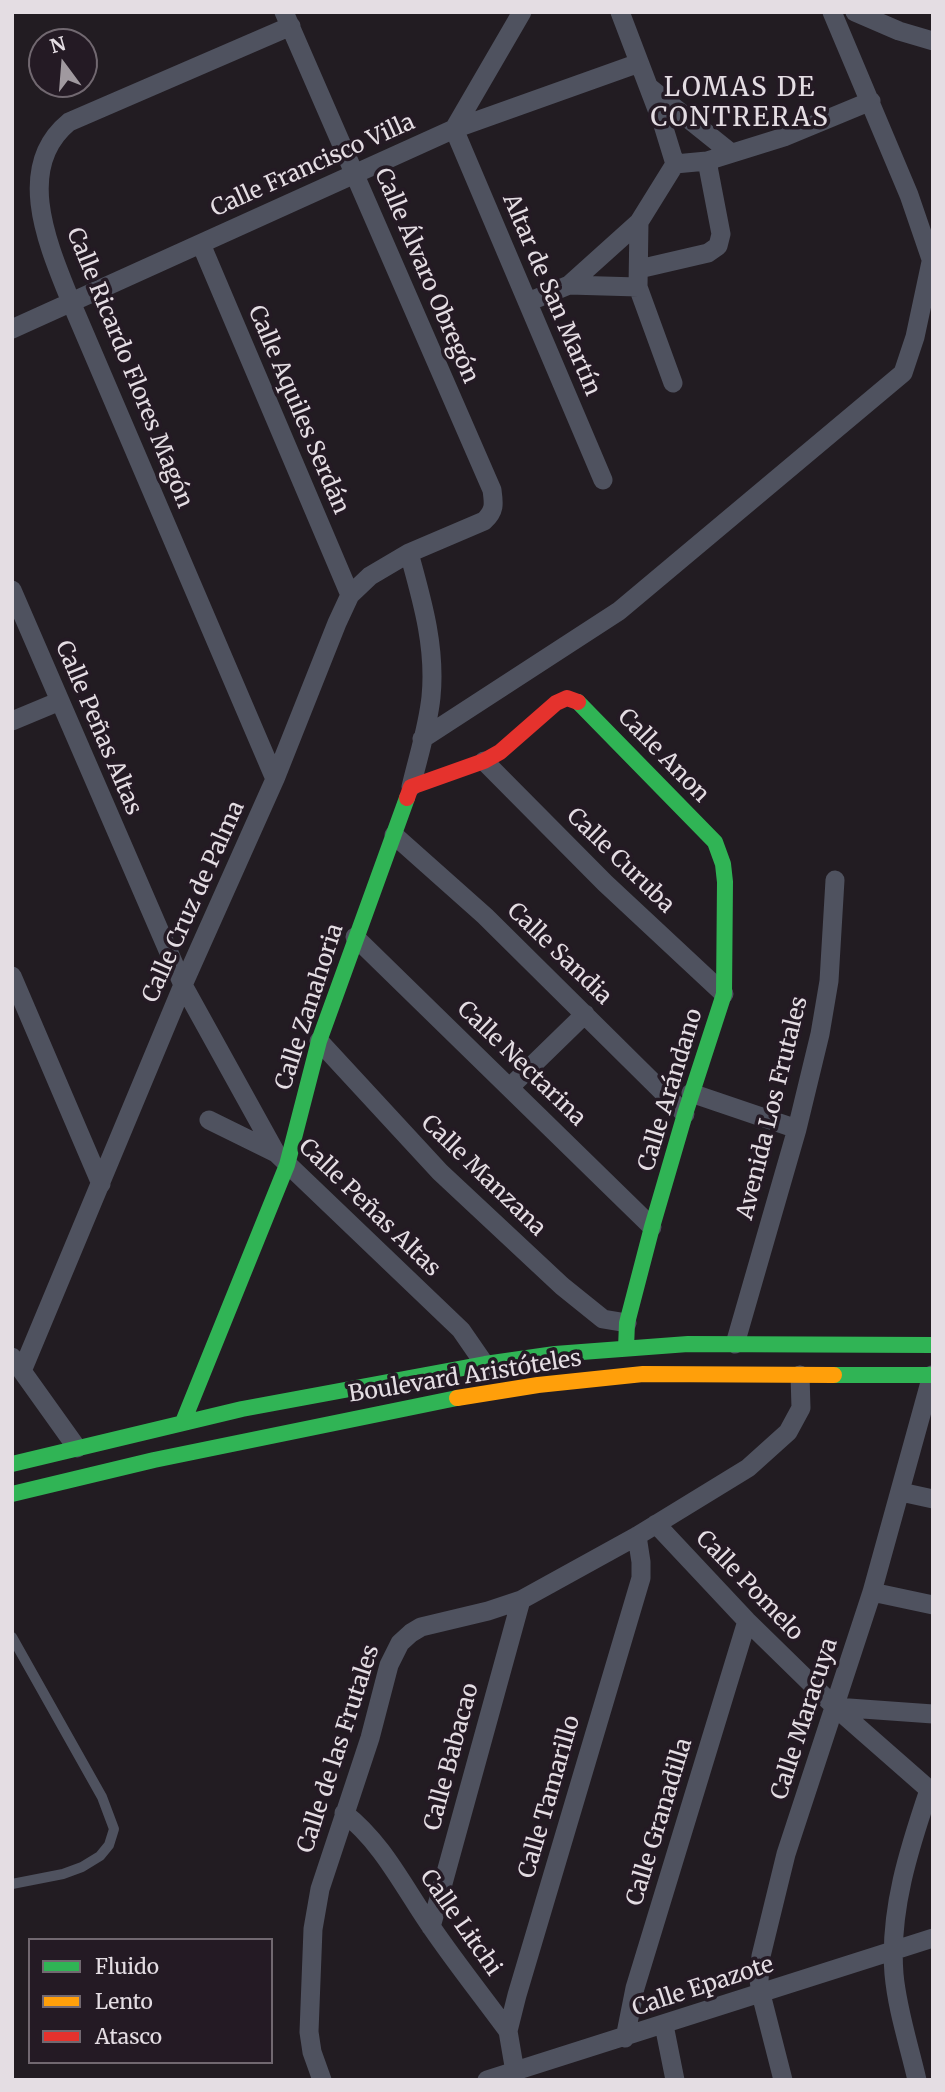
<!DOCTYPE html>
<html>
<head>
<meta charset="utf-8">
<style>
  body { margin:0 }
  #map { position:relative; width:945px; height:2092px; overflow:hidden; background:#221c22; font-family:Merriweather,serif }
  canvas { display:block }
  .frame { position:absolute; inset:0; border:14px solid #e4dde3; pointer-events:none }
  .legend { position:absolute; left:28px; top:1938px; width:245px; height:126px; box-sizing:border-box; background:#241a24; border:2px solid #716870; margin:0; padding:9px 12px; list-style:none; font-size:21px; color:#e4dde3 }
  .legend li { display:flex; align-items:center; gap:14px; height:35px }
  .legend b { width:35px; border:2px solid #716870 }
  .north { position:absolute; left:28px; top:28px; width:70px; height:70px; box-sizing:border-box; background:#241a24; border:2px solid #716870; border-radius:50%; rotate:344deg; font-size:19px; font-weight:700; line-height:28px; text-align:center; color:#e4dde3 }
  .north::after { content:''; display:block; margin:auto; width:24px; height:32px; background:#a0999f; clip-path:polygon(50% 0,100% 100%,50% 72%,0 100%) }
</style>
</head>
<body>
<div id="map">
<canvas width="945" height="2092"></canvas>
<div class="frame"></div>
<ul class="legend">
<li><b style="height:9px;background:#30b455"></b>Fluido</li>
<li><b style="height:9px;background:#ff9f0a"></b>Lento</li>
<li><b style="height:9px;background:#e5322d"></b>Atasco</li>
</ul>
<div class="north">N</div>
</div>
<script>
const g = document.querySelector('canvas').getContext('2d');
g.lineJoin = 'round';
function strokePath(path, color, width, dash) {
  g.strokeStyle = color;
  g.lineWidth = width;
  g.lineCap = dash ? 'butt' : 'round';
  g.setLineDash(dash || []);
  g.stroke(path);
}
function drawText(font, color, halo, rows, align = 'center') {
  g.font = font + ' Merriweather,serif';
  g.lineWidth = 7;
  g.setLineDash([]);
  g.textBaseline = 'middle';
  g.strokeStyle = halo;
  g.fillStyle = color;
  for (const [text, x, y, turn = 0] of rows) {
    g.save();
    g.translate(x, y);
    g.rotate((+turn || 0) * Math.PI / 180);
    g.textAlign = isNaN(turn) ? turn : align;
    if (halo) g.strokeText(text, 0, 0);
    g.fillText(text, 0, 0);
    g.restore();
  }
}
strokePath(new Path2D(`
  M12,1637L102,1797L114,1829L109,1845L100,1856L82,1867L63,1874L12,1884`), '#4f525f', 10);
strokePath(new Path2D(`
  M522,12L454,129L603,480
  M620,12L663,125L675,164L639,222L638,287L673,383
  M832,12L909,195L933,265
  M855,12L899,31L933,41
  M650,88L731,153
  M675,164L707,161L784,137L871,101
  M201,244L350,595
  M639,269L708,253L718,246L721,234L707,161
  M569,285L638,287
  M528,302L569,285L639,222
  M12,329L454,129L639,63
  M409,553C422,600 436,647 431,697C428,727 418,757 411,787
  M12,590L183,985L276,1153L461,1330L490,1372
  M12,721L60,701
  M422,739L619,611L903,373L915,337L931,262
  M484,761L605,883L724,994
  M275,779L71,302C49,247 13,168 69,122L291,26
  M394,835L485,916L685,1114
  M355,937L652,1227
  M12,976L101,1184
  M319,1041L440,1172L562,1286L603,1319L627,1323
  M510,1087L585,1014
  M691,1093L797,1129
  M209,1120L276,1153
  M735,1344L797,1129L820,1034L829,981L835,880
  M12,1357L77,1448
  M22,1371L183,985L275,779L337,623L350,595L370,576L409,553L484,521C495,511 494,504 492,490L284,12
  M901,1492L933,1499
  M656,1524L747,1621L835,1707L933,1793
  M872,1592L933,1605
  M835,1707L933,1714
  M344,1813C383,1843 404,1888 432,1928C456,1963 483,1997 508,2031
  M431,1927L521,1600
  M664,2025L675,2080
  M625,2038L635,1988L747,1621
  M515,2072L508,2031L517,1995L641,1578V1562L637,1536
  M322,2080L312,2052L309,2032L313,1929L320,1889L370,1738L389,1665L400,1643L411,1633L421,1627L488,1611L521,1600L637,1536L748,1468L788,1432L801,1408L800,1375
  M487,2080L933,1938
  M783,2080L761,1994L759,1980L761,1956L786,1854L872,1592L932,1375
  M917,2080C909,2045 897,2009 894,1974C889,1911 909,1849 929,1790`), '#4f525f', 19);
strokePath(new Path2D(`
  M578,702L715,842L723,864L725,882L724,994L685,1114L652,1227L627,1323L626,1348
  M834,1375H933
  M183,1422L287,1165L319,1041L407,798
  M12,1464L242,1409L485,1364L555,1354L688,1344L933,1345
  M12,1494L154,1460L457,1398`), '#30b455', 16);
strokePath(new Path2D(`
  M457,1398L538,1385L643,1374L834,1375`), '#ff9f0a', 16);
strokePath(new Path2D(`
  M407,798L411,787L484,761L500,752L556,703L567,698L578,702`), '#e5322d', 16);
drawText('23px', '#e4dde3', '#241a24', [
  ["Calle Francisco Villa",313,166,-24],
  ["Calle Álvaro Obregón",426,276,67],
  ["Altar de San Martín",551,295,67],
  ["Calle Ricardo Flores Magón",129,368,68],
  ["Calle Aquiles Serdán",298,410,67],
  ["Calle Peñas Altas",98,728,67],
  ["Calle Anon",663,756,46],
  ["Calle Curuba",620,861,44],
  ["Calle Cruz de Palma",194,902,-66],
  ["Calle Sandia",559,954,44],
  ["Calle Zanahoria",310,1007,-72],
  ["Calle Nectarina",521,1064,44],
  ["Calle Arándano",671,1090,-73],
  ["Avenida Los Frutales",773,1108,-76],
  ["Calle Manzana",483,1176,44],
  ["Calle Peñas Altas",369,1208,44],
  ["Boulevard Aristóteles",465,1377,-9],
  ["Calle Pomelo",749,1586,46],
  ["Calle Maracuya",805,1719,-72],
  ["Calle de las Frutales",339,1749,-72],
  ["Calle Babacao",452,1757,-75],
  ["Calle Tamarillo",550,1797,-74],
  ["Calle Granadilla",660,1822,-73],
  ["Calle Litchi",460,1923,55],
  ["Calle Epazote",703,1987,-18]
]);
g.letterSpacing = '2px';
drawText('26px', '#e4dde3', '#241a24', [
  ["LOMAS DE",740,89],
  ["CONTRERAS",740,119]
]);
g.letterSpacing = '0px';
</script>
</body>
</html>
